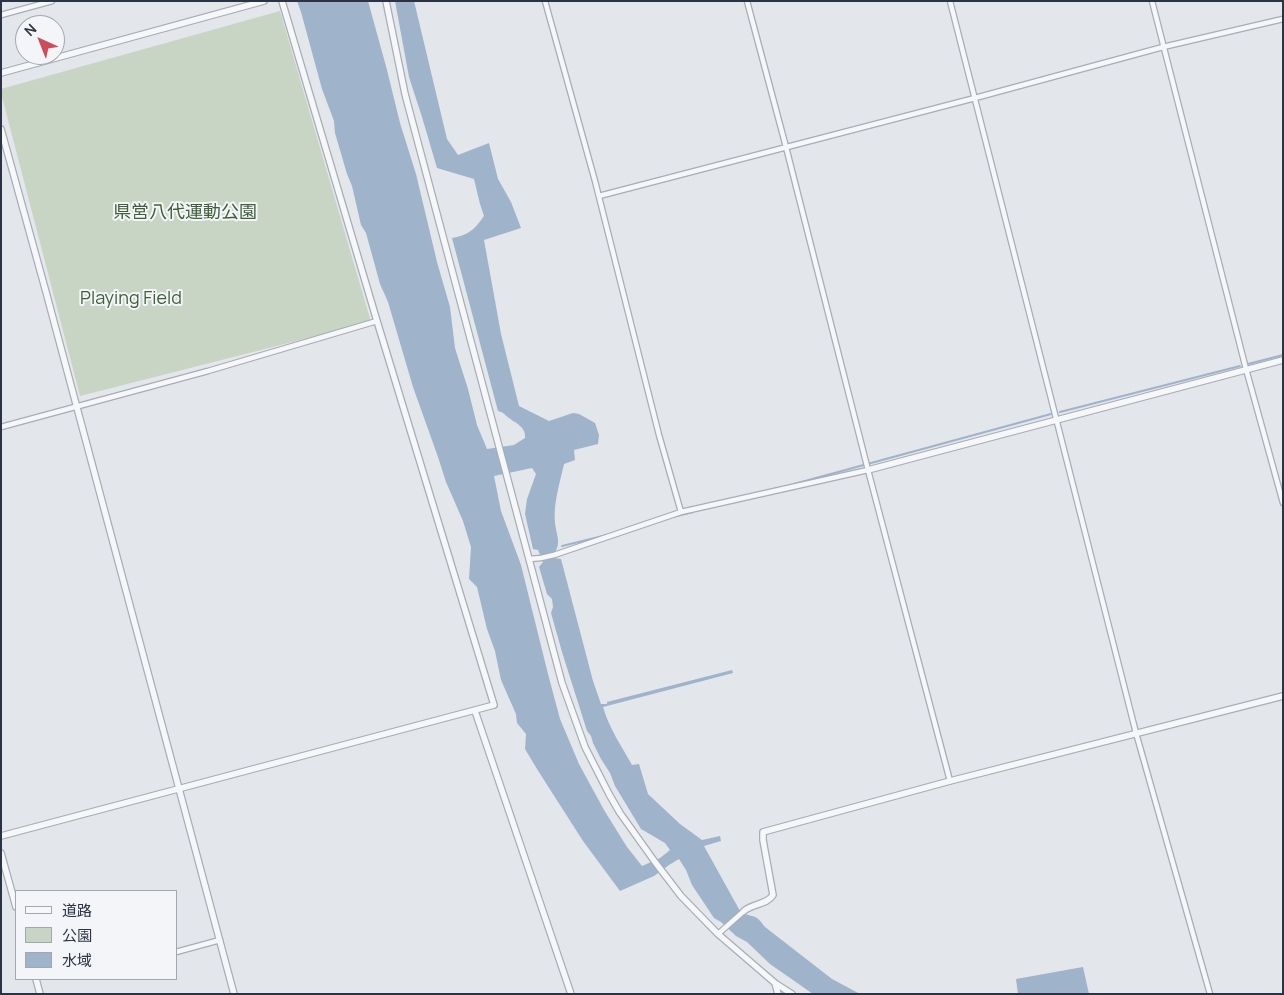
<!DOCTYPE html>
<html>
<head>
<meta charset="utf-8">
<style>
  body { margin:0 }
  #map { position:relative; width:1284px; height:995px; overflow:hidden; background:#e3e6eb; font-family:Manrope,"Noto Sans JP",sans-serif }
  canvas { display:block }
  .frame { position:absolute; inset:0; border:2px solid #2b3344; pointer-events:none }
  .legend { position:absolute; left:15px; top:890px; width:162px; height:90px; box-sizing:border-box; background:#f3f5f8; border:1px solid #a3a7b0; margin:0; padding:6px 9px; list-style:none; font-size:15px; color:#2b3344 }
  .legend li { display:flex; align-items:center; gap:10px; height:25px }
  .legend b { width:25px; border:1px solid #a3a7b0 }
  .north { position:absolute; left:15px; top:15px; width:50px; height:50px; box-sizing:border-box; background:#f3f5f8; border:1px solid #a3a7b0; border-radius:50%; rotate:316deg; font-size:14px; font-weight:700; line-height:20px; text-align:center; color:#2b3344 }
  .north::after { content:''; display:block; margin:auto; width:18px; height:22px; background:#ce4b5a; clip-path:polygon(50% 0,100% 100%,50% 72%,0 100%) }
</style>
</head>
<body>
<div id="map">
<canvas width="1284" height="995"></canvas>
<div class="frame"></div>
<ul class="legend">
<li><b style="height:6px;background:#f6f7f9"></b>道路</li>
<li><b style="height:14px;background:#c8d5c5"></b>公園</li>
<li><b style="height:14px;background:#9fb3cb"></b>水域</li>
</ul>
<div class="north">N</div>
</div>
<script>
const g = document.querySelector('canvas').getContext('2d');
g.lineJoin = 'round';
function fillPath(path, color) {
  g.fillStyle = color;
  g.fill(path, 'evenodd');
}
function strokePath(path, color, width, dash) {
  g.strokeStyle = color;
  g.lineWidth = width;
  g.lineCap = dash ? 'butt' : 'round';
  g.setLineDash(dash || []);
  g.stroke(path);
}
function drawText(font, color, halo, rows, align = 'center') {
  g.font = font + ' Manrope,"Noto Sans JP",sans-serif';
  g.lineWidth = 4;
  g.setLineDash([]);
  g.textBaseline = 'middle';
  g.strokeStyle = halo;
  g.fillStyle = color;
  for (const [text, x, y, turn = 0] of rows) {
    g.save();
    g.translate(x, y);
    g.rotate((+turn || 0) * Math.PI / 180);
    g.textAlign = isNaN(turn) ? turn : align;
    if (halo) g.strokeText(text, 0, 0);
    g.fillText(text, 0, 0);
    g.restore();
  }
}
fillPath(new Path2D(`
  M280,11L371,322L80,396L1,93V89Z`), '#c8d5c5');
fillPath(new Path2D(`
  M297,1H368L387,70L400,123L416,174L437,262L450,307L455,348L468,389L477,425L487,449L514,445L525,438C526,427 517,424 509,418C505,415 503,412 498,411L452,238C469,235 475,229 484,216L480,204L474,179L437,168L422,117L409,77L395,1H414L447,139L458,155L489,143L498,179L511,202L521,228L484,240L501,334L519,406L549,421L573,413L579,414L595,423L599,435L598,444L574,450L575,460L564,464C560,482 553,504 555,523C556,534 562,544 554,553L555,558L561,559L593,681L601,704H607V702L732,670L733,673L603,707C609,728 622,747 632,765L639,764L648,794L680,824L702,840L720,836L721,841L704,846L740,911C745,915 746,914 752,916C758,917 761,922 765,927L832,979L860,994H813L770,964L747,942L736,936L721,922L714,918L692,885L686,870L679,859L669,865L654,876L620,891L583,841L537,769L525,749L526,734L517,723L516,714L501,680L495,651L487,629L477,587L469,579L471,547L463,521L446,482L438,457L413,387L388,302L380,284L366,233L361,225L352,186L347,174L335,133L334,121L322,89L301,12ZM532,468L536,474L527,499L525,514L533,549L538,550L543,562L539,567L547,594L552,599L553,607L551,613L562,652L587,731L591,736L593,743L601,759L610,773L615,786L641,829L665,843L670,850L660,858L642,866L627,847L604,810L579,764L560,719L548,674L521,565L501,511L494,476Z
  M1083,967L1089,994H1018L1016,979Z`), '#9fb3cb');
strokePath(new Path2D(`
  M1248,364L1283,355
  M1060,412L1240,366
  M794,484L1051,414
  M673,517L693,512
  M562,546L611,534`), '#9fb3cb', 2);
const minor = new Path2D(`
  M545,1L595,181L659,435L681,512
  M747,1L786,147L868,470L950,781
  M950,1L1136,733L1210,994
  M1152,1L1246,369L1283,503
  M1,15L52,1
  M599,196L975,98L1163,47L1283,19
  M1,427L208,371L377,321
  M529,559L541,558L554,555L681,512L868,470
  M718,934L744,911
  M176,952L220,940`);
const tertiary = new Path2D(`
  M386,1L405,94L529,559L562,683L585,747L609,794L620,813L655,862L681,896L718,934L775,983L792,994
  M1,73L264,1
  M1,129L46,292L234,994
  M868,470L1283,360
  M475,711L571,994
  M1,836L494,705L377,321L282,1
  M1,853L16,907
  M744,911C753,903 767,905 773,895L763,840V832L950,781L1283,696
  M36,979L40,994
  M775,983L778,994`);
strokePath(minor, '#a8adb6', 7);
strokePath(tertiary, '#a8adb6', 8);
strokePath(minor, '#f6f7f9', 4.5);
strokePath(tertiary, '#f6f7f9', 5.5);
drawText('18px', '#3e5f38', '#f3f5f8', [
  ["県営八代運動公園",185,213],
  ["Playing Field",131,299]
]);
</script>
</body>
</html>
